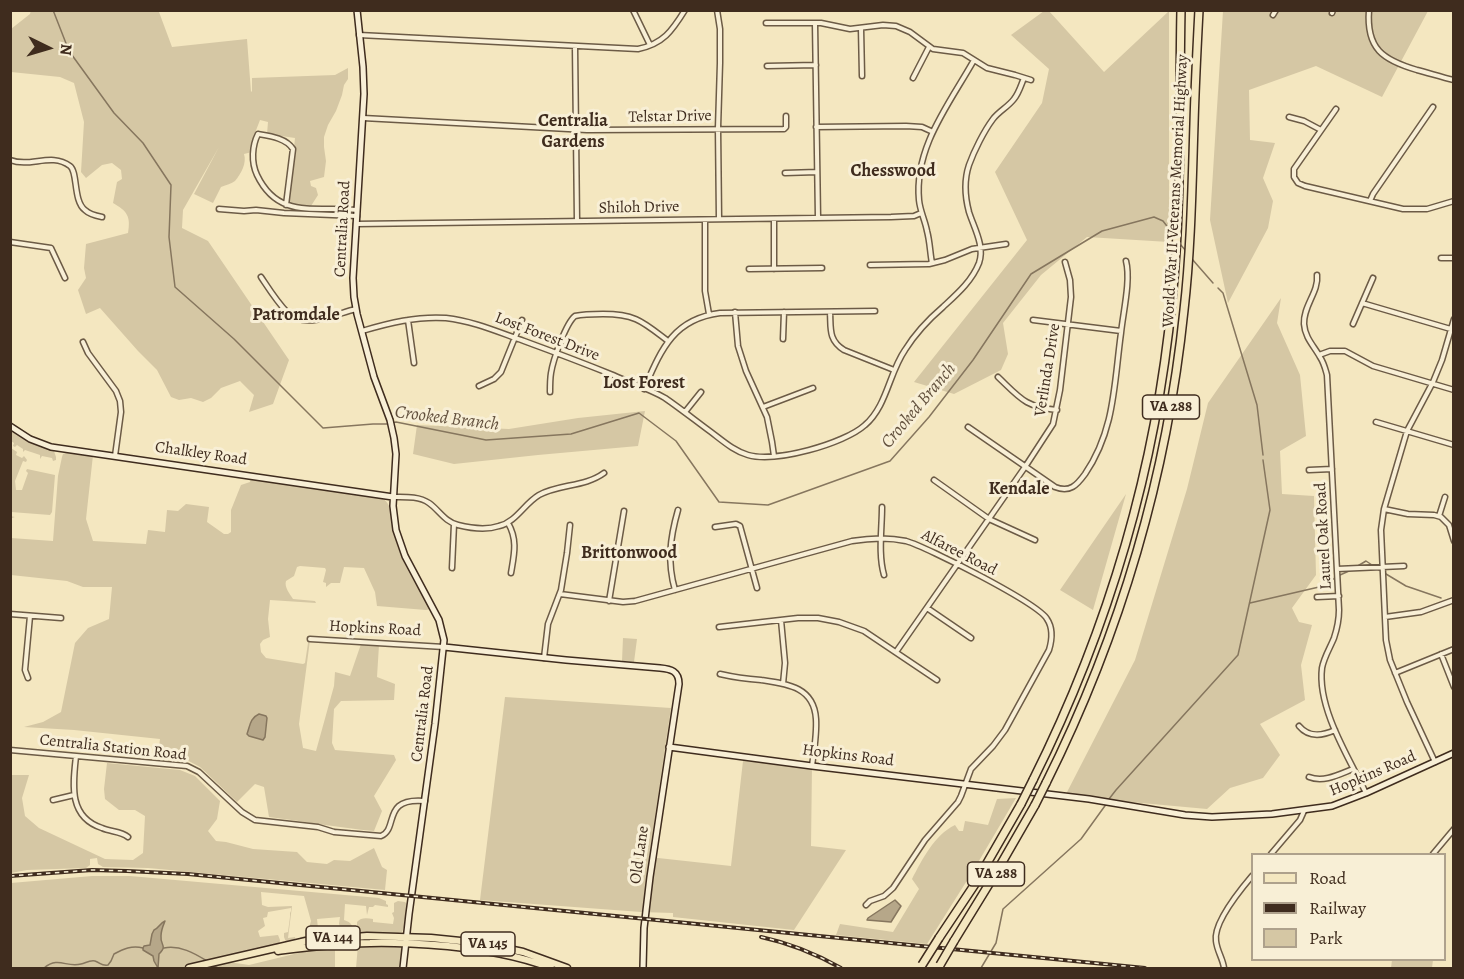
<!DOCTYPE html>
<html>
<head>
<meta charset="utf-8">
<style>
  body { margin:0 }
  #map { position:relative; width:1464px; height:979px; overflow:hidden; background:#f4e7c0; font-family:Alegreya,serif }
  canvas { display:block }
  .frame { position:absolute; inset:0; border:12px solid #3f2c1e; pointer-events:none }
  .legend { position:absolute; left:1251px; top:853px; width:195px; height:108px; box-sizing:border-box; background:#f8efd6; border:2px solid #aea18c; margin:0; padding:8px 10px; list-style:none; font-size:18px; color:#3f2c1e }
  .legend li { display:flex; align-items:center; gap:12px; height:30px }
  .legend b { width:30px; border:2px solid #aea18c }
  .north { position:absolute; left:18px; top:18px; width:60px; height:60px; -webkit-text-stroke:4px #f8efd6; paint-order:stroke; rotate:95deg; font-size:16px; font-weight:700; line-height:24px; text-align:center; color:#3f2c1e }
  .north::after { content:''; display:block; margin:auto; width:21px; height:27px; background:#3f2c1e; clip-path:polygon(50% 0,100% 100%,50% 72%,0 100%) }
</style>
</head>
<body>
<div id="map">
<canvas width="1464" height="979"></canvas>
<div class="frame"></div>
<ul class="legend">
<li><b style="height:8px;background:#f4e7c0"></b>Road</li>
<li><b style="height:8px;background:#3f2c1e"></b>Railway</li>
<li><b style="height:16px;background:#d5c7a4"></b>Park</li>
</ul>
<div class="north">N</div>
</div>
<script>
const g = document.querySelector('canvas').getContext('2d');
g.lineJoin = 'round';
function fillPath(path, color) {
  g.fillStyle = color;
  g.fill(path, 'evenodd');
}
function strokePath(path, color, width, dash) {
  g.strokeStyle = color;
  g.lineWidth = width;
  g.lineCap = dash ? 'butt' : 'round';
  g.setLineDash(dash || []);
  g.stroke(path);
}
function drawText(font, color, halo, rows, align = 'center') {
  g.font = font + ' Alegreya,serif';
  g.lineWidth = 6;
  g.setLineDash([]);
  g.textBaseline = 'middle';
  g.strokeStyle = halo;
  g.fillStyle = color;
  for (const [text, x, y, turn = 0] of rows) {
    g.save();
    g.translate(x, y);
    g.rotate((+turn || 0) * Math.PI / 180);
    g.textAlign = isNaN(turn) ? turn : align;
    if (halo) g.strokeText(text, 0, 0);
    g.fillText(text, 0, 0);
    g.restore();
  }
}
fillPath(new Path2D(`
  M31,10L155,11L159,12L172,47L247,39L251,92L252,91V78L335,75L348,68V79L344,85L342,95L336,111L328,125L324,137V147L326,161L324,177L310,181L311,186L316,188L318,195L311,206H297L288,203L295,138L267,134L268,122L260,120L255,133L252,152L244,154C247,163 241,174 235,181C231,184 225,185 221,187L213,203L194,194L219,147L183,210L182,228L208,241L289,360L273,404L249,412L254,395L240,381L221,388L211,398L203,402L191,398L179,400L171,397L157,370L138,351L100,308L86,314L78,290L86,278L84,268L86,244L128,233C131,216 127,211 113,203L117,182L122,179L121,170L112,163L102,165L86,178L81,172L84,122L74,83L60,77L11,72V29L30,14Z
  M1044,11H1049L1104,72L1169,11V242L1087,237L1041,275L1003,323L1008,354L1001,370L954,394L914,382L1027,240L995,172L1042,103L1049,69L1011,35Z
  M1223,11H1428L1382,97L1316,66L1249,90L1250,140L1275,143L1263,178L1273,201L1268,228L1228,303L1210,220Z
  M1281,298L1277,323L1300,375L1306,436L1280,451L1282,494L1314,496L1316,575L1292,608L1299,622L1312,625L1301,665L1305,700L1260,724L1280,755L1263,778L1230,788L1207,809L1065,796L1135,660L1187,489L1208,403Z
  M645,411L638,446L538,455L454,464L413,454L417,425L509,429L578,418Z
  M10,429L31,443L54,451L56,457V460L53,461L52,458L42,456L40,459V455L25,450L23,452V449L17,445L15,447L13,446L14,443L11,441Z
  M11,448L17,452L16,455L22,458L24,456L27,460L26,462L23,461L15,481L16,490H22L28,473L26,471L27,469L55,475L52,512L50,515L11,512Z
  M69,452L93,455L86,519L93,541L146,544L148,530L165,532L167,510L178,511L186,504L209,507L207,522L224,534H228L231,532V510L241,485L250,482L251,477L314,486L383,499C393,504 391,523 394,533C400,561 416,585 431,609L426,610L377,606L375,592L364,568L344,567L340,583H331L326,587V583L323,582L326,570L325,568L300,566L297,567L294,576L286,581C284,587 290,594 293,599L315,601L316,603L270,600L268,619L270,637L263,640L260,644L261,652L266,658L303,664L305,663L308,643L307,640H310L299,724L303,748L316,751L334,686L335,672L350,676L361,644L379,645L377,677L395,684L394,700L341,701L334,709L332,743L335,750L394,755L396,760L374,796L382,811L374,831C339,828 304,821 269,817L264,787L255,784L237,802L200,767L183,758L158,755L160,739L74,730L24,727L43,722L61,712L75,643L88,628L109,619L112,587H83L67,581L11,575L10,516L15,517L12,518L11,538L53,541L58,476L62,457L63,454Z
  M1126,494L1093,610L1060,590Z
  M623,638L637,639L634,662L622,661Z
  M505,697L671,708L649,857L731,866L743,761L812,766L811,846L846,850L794,930L673,917V913L641,912L480,900Z
  M107,763L180,770L195,776L220,801L217,819L208,831L216,841L226,842L253,849L297,852L307,862L327,864L334,860L350,861L374,848L382,867L387,870L385,890L148,868L103,867L98,864L97,858L90,859V865L86,868L27,870L11,873V775H29L22,798L25,816L39,828L105,859L133,860L143,853L145,816L135,810H119L105,799L104,789Z
  M1016,798L973,871L927,944L836,935L840,924L893,932L919,889L912,879C922,860 934,835 955,825L959,831H963L965,821L988,825L997,799Z
  M92,876H130L379,898L386,901V904L388,905V907L375,905L373,907H369L367,915L366,906L345,904L344,920C351,922 356,927 350,934L345,935L339,924L340,917L317,919L319,938L301,940L300,937L307,936L311,921L304,896L261,892L262,905L268,907L292,906L288,938L295,937L296,942H286L284,937V933L288,932L290,917V913L291,911V908L268,912L267,917L263,918L265,926L258,931L260,937L278,935L280,940L279,945L248,954L179,968H11V883Z
  M398,901L405,902L407,904L404,927L402,932L394,934L377,932L360,933L357,930V922C361,917 367,918 373,919V922L393,924L394,918L392,913L394,912V903Z
  M358,945H399L403,951L401,968H356Z
  M335,947V968H196L229,962L249,965L319,948Z
  M1392,960H1433L1432,968H1391Z`), '#d5c7a4');
const water = new Path2D(`
  M259,714L266,716L267,718L265,737L263,740L249,736L247,734C250,726 250,718 259,714Z
  M895,900L901,906L891,922L867,920L868,918Z
  M165,921C163,926 161,930 161,936C160,946 168,945 159,954L158,968L154,961L153,956L143,950V948L144,946L150,945L152,934L154,930C159,928 160,923 165,921Z`);
fillPath(water, '#b6a789');
strokePath(water, '#86765e', 1.5);
strokePath(new Path2D(`
  M53,10L69,51L114,113L143,143L171,185L169,237L175,287L234,339L323,428L373,424H388
  M1180,244L1186,251
  M1192,259L1213,283
  M1218,288L1223,293L1257,405L1263,455
  M392,423L396,422L486,440L571,434L639,413L676,441L719,502L768,505L890,461L929,417L973,360L1031,274L1102,231L1154,217L1163,221L1173,234
  M1356,567L1366,561L1372,565
  M1376,568L1406,586L1441,598
  M1340,575L1349,571
  M1250,603L1319,587L1335,578
  M1109,799L1116,790L1238,655L1270,510L1263,460
  M164,948C180,945 194,953 207,961
  M214,966L218,968H234
  M44,968C59,956 66,968 81,964C86,963 89,960 95,961C101,963 101,966 108,965L111,961L114,954C123,949 132,945 143,948
  M981,968L996,943L1003,909L1081,839L1107,803`), '#86765e', 1.5);
const street = new Path2D(`
  M633,10L650,45
  M717,10L720,29V63L718,128L719,219
  M1369,10C1366,49 1383,60 1417,70C1429,73 1441,77 1454,80
  M1332,13L1333,10
  M1273,15L1276,10
  M766,23H821L850,29L883,25L896,26L910,32L933,49L963,53L987,68L1015,75L1031,80
  M815,23L818,218
  M861,28L862,76
  M359,35L638,49C663,44 672,31 685,10
  M575,46L577,221
  M767,66L816,65
  M913,78L929,47
  M1336,109L1294,169V177L1298,183L1305,186L1403,209H1427L1454,201
  M1289,117L1304,121L1321,130
  M363,118L587,130L784,129L786,127V116
  M816,127L906,126L922,127L933,132
  M10,160C31,168 51,152 70,166C78,172 73,201 85,210C89,214 97,216 102,217
  M866,170H898L920,173
  M785,173L817,172
  M1370,201L1373,194L1433,107
  M286,205L293,149C286,138 270,136 258,134C252,146 251,162 257,175C279,221 317,205 357,210
  M219,209L244,211L256,210L284,213L357,216
  M774,219V269
  M705,220V291L709,314
  M356,224L891,217L914,216L921,213
  M10,242L51,248L65,278
  M1441,258H1454
  M932,263C930,253 930,242 927,231C925,220 920,211 919,200C914,147 950,103 974,60
  M870,265L929,264L945,260L972,249L1006,244
  M749,269L822,268
  M1317,275C1319,292 1303,306 1304,324C1305,338 1314,346 1320,357C1324,363 1325,368 1327,375L1339,610C1339,620 1337,629 1334,638C1330,648 1324,657 1322,668C1317,708 1349,758 1366,793
  M261,277C269,289 277,302 287,312C305,330 335,314 356,309
  M1362,303L1454,330
  M735,312L738,346L746,371L767,417L772,442L774,456
  M830,312C831,328 828,340 844,350L894,370
  M408,320L414,363
  M1033,320L1121,331
  M1353,324L1373,278
  M362,331C389,323 417,316 446,318C473,321 498,332 524,341C554,352 583,363 613,375C630,383 650,389 665,398C681,409 696,421 711,432C723,441 734,451 748,455C775,463 844,444 865,425C887,406 889,373 905,350C915,334 929,319 943,307C957,294 972,281 979,263C985,246 974,228 969,212C965,197 964,180 969,165C974,151 984,131 993,119C999,111 1008,107 1014,99C1019,93 1021,85 1024,78
  M783,339L784,312
  M83,342L88,353L116,391L120,401L121,412L115,456
  M1319,355L1330,351H1345L1373,366L1454,390
  M998,377C1020,398 1025,407 1057,410
  M479,386L494,379L501,372L522,320
  M644,389C661,350 673,319 720,313L875,311
  M550,392C550,385 550,379 551,373C553,360 566,323 575,316C584,314 594,314 603,314C636,314 643,322 668,341
  M763,407L813,388
  M685,412L701,392
  M1376,422L1454,445
  M968,427L1055,487C1070,493 1077,485 1085,474C1115,430 1114,384 1121,333C1123,313 1131,280 1126,261
  M1309,470L1332,469
  M934,480L989,519L1035,540
  M393,497C405,497 419,496 429,503C439,510 445,522 458,525C470,528 487,530 499,526C516,522 524,504 539,495C559,484 585,487 604,473
  M882,507C882,529 878,554 884,575
  M1384,509L1408,514L1434,515L1441,517L1449,525L1454,541
  M1439,516L1445,497
  M508,523C518,540 514,555 511,573
  M715,527L736,524L740,526L757,588
  M452,568L454,524
  M1337,569L1404,566
  M675,590C667,562 670,538 678,510
  M560,594L623,602L635,601L852,541C870,538 888,537 906,541C927,547 1038,603 1047,619C1053,628 1052,640 1049,650L1005,730L993,746L971,769L961,796L958,802L925,840L893,888L884,896L870,901L866,905
  M1317,597L1339,596
  M609,601L624,511
  M927,608L971,638
  M10,614L61,618
  M1385,617L1421,612L1454,600
  M781,620L785,663L783,684
  M719,627L798,618H818L839,622L864,631L937,680
  M310,639L444,647
  M896,652L1025,467L1053,424L1060,390L1071,297L1070,280L1065,262
  M1441,654L1454,687
  M544,658L548,624L561,590L567,553L570,525
  M1395,673L1454,649
  M720,674C733,677 747,679 761,680C788,684 814,687 816,719C817,734 814,751 812,766
  M28,678L25,670L30,616
  M1299,726C1309,738 1322,736 1335,730
  M10,750L187,766L199,772L242,812L255,820L318,827L334,832L381,836C399,829 381,797 425,801
  M76,756C73,784 68,817 102,828C111,832 121,831 128,837
  M1435,762L1407,702L1390,660L1386,640L1381,530L1384,509L1407,431L1433,382L1442,360L1454,319
  M1309,777C1324,783 1340,774 1353,769
  M53,800L74,795
  M1271,854L1300,820L1304,811
  M1433,854L1454,829
  M1224,968C1223,959 1217,951 1216,941C1213,923 1241,889 1252,876`);
const secondary = new Path2D(`
  M357,10L363,67L364,94L353,278L354,297L357,314L374,377L390,420L394,438L396,454L393,506L396,530L405,556L439,620L444,640L435,724L409,914L403,968
  M10,426L30,439L51,447L393,497
  M444,647L566,660L660,668C671,669 679,671 679,684L650,877L644,928L643,968
  M669,747L812,766L1089,799L1185,815L1212,817L1272,814L1332,806L1366,793L1454,753`);
const primary = new Path2D(`
  M278,951C309,947 339,943 370,943C396,942 422,944 448,946C483,950 517,955 551,968
  M189,968L306,941L367,936L431,938L480,943L523,952L567,968`);
const highway = new Path2D(`
  M1033,780C1108,630 1156,467 1172,300C1182,204 1179,107 1181,10
  M1046,783C1120,635 1167,475 1184,310C1191,249 1192,186 1194,124C1195,86 1197,48 1199,10
  M939,938L975,884L1021,804
  M954,941L997,871L1035,805`);
strokePath(street, '#6c5b46', 7);
strokePath(secondary, '#3f2c1e', 8);
strokePath(primary, '#3f2c1e', 9);
strokePath(highway, '#3f2c1e', 10);
strokePath(street, '#f8efd6', 4);
strokePath(secondary, '#f8efd6', 5);
strokePath(primary, '#f4e7c0', 6);
strokePath(highway, '#f4e7c0', 7);
const rail = new Path2D(`
  M10,876L92,870L127,871L188,874L1145,968
  M761,937C789,943 816,954 841,968`);
strokePath(rail, '#3f2c1e', 4);
strokePath(rail, '#f8efd6', 1.5, [4.5]);
const highwayBridge = new Path2D(`
  M1021,804L1033,780
  M1035,805L1046,783
  M922,965L939,938
  M940,965L954,941`);
strokePath(highwayBridge, '#3f2c1e', 10, []);
strokePath(highwayBridge, '#f4e7c0', 7);
for (const [x, y, w] of [
  [1171,407,57],
  [996,874,57],
  [333,938,54],
  [488,944,54]
]) {
  const box = new Path2D();
  box.roundRect(x - w / 2, y - 12, w, 24, 4.5);
  g.fillStyle = '#f8efd6';
  g.fill(box);
  strokePath(box, '#3f2c1e', 1.5);
}
drawText('bold 15px', '#3f2c1e', null, [
  ["VA 288",1171,407],
  ["VA 288",996,874],
  ["VA 144",333,938],
  ["VA 145",488,944]
]);
drawText('16px', '#3f2c1e', '#f8efd6', [
  ["Telstar Drive",670,117,-1],
  ["World War II Veterans Memorial Highway",1176,191,-87],
  ["Shiloh Drive",639,208,-1],
  ["Centralia Road",343,229,-87],
  ["Lost Forest Drive",547,337,21],
  ["Verlinda Drive",1048,370,-81],
  ["Chalkley Road",201,454,8],
  ["Laurel Oak Road",1324,536,-93],
  ["Alfaree Road",959,553,27],
  ["Hopkins Road",375,629,3],
  ["Centralia Road",423,714,-83],
  ["Centralia Station Road",113,748,6],
  ["Hopkins Road",848,756,7],
  ["Hopkins Road",1373,774,-23],
  ["Old Lane",640,855,-82]
]);
drawText('bold 18px', '#3f2c1e', '#f8efd6', [
  ["Centralia",573,122],
  ["Gardens",573,143],
  ["Chesswood",893,172],
  ["Patromdale",296,316],
  ["Lost Forest",644,384],
  ["Kendale",1019,490],
  ["Brittonwood",629,554]
]);
drawText('italic 18px', '#63513e', '#f8efd6', [
  ["Crooked Branch",919,406,-50],
  ["Crooked Branch",447,419,7]
]);
</script>
</body>
</html>
